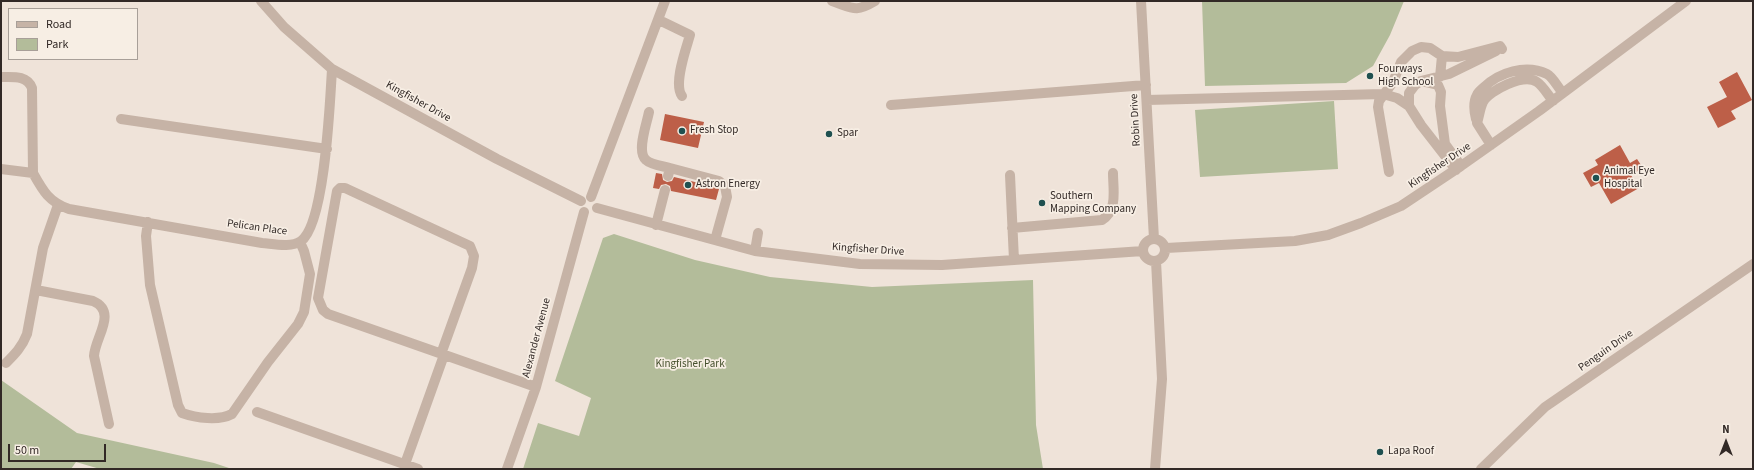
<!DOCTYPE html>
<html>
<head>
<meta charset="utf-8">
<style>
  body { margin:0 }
  #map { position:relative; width:1754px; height:470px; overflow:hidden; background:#efe3d9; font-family:"Source Sans 3",sans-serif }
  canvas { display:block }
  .frame { position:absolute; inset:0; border:2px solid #322926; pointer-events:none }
  .legend { position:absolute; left:8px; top:8px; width:130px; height:52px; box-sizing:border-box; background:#f7eee4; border:1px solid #a89f98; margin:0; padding:5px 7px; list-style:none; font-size:12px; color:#322926 }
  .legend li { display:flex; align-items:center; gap:8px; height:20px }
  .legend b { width:20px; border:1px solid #a89f98 }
  .north { position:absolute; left:1706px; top:422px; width:40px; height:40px; -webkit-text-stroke:3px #f7eee4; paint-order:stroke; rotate:0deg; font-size:11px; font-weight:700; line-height:16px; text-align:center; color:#322926 }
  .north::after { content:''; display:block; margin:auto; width:14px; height:18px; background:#322926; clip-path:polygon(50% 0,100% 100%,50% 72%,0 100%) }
  .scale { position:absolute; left:8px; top:444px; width:98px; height:18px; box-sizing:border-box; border:2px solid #322926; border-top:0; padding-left:5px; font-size:12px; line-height:14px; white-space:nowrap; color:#322926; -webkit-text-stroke:3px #f7eee4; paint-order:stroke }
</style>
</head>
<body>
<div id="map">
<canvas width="1754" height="470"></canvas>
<div class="frame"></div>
<ul class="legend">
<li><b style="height:5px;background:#c6b3a6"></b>Road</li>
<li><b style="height:11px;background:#b3bc9a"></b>Park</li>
</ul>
<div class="north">N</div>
<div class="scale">50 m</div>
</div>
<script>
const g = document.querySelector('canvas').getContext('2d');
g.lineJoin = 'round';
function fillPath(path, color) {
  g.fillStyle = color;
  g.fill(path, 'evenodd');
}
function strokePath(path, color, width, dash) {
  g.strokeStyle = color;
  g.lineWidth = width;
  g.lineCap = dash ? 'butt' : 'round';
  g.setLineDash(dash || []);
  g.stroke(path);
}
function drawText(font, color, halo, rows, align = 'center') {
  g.font = font + ' "Source Sans 3",sans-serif';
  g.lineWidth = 3.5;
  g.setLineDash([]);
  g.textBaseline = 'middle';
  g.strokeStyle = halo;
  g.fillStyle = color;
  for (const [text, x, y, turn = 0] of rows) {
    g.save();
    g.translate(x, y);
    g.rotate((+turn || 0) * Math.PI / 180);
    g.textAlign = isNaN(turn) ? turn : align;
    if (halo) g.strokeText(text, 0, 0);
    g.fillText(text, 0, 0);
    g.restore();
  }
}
fillPath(new Path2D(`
  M1202,1H1404L1390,35L1373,66L1346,83L1205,86Z
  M1334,101L1338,169L1200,177L1195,110Z
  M614,234L695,260L770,277L872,287L1033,280L1036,425L1043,469H523L538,423L579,436L591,398L555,381L603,238Z
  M1,380L77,433L214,463L232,469H100L76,462L71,469H1Z`), '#b3bc9a');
fillPath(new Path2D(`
  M1737,72L1752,100L1731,111L1736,119L1718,128L1707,107L1727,97L1719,82Z
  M665,114L704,122L698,148L660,140Z
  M1620,145L1630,163L1637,159L1643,168L1631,175L1639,188L1611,204L1599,183L1591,187L1583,173L1598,165L1595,160Z
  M656,173L662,174L663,180L667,182L672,181L674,177L716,187L719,189L716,200L671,191L670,186L666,184L661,185L659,189L653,188Z`), '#bd5f48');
strokePath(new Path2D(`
  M261,1L284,27L332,69L497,159L581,201
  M832,1C853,8 855,13 875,1
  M1141,1L1154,239
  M659,20L690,35C686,49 673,84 682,96
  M1,77C13,77 27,75 32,88L33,173
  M1440,77L1442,56
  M1425,82L1438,85L1441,92L1440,106L1445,144L1461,166
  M1147,100L1383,94L1397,98L1409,106
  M891,105L1146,85
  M649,112C647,123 636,152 646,160C651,165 663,166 670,168L668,176
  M121,119L327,149
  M1476,119C1474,111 1473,102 1477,95C1478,92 1481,90 1483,88C1499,72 1526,64 1547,74C1553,77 1558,88 1563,93
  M1491,145L1477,123C1479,117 1480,108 1483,102C1490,90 1524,73 1537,82C1543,86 1548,95 1553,101
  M670,168L719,181L725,186L727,197L715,240
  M1,169L33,173C43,191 49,202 69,209L262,243C274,244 291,248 301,241C325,224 330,101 332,69
  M1456,170L1421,125L1409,106V93L1415,85L1421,81L1449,74L1496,51
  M1389,172L1378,107L1379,101L1393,82L1401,62L1412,51L1421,47L1430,48L1442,56L1458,57L1500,46L1502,49
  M1010,175L1014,260
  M591,197L665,1
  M597,208L755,251L860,264L942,265L1143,251
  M148,222L146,236L150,285L178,405L182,413C196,418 219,421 232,414L268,362L298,324L304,312L310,274L304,251L300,242
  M656,225L665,190
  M1012,228L1102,220C1118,210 1113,190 1113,173
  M1143 250a11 11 0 1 1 22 0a11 11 0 1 1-22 0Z
  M1166,248L1295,241L1328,235L1361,223L1401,206L1461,166L1539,111L1686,1
  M755,251L758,233
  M36,290L93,301C118,312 95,337 94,356L109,424
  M441,354L472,268L474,256L470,246L345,188H340L337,191L318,298L323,310L328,314L536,387
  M6,363C15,354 22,347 27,334L43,248L58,205
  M257,412L418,469
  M405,464L444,355
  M507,469L536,387L584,212
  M1155,469L1162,379L1156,261
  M1481,469L1545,407L1753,264`), '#c6b3a6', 10);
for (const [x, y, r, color] of [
  [1370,76,4,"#1f5050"],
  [682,131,4,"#1f5050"],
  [829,134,4,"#1f5050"],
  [1596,178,4,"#1f5050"],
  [688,185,4,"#1f5050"],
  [1042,203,4,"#1f5050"],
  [1380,452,4,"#1f5050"]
]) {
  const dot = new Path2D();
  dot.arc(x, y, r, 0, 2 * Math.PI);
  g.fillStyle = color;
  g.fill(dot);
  strokePath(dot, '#f7eee4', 1.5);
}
drawText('11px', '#322926', '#f7eee4', [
  ["Fourways",1378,70],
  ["High School",1378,83],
  ["Fresh Stop",690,131],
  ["Spar",837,134],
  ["Animal Eye",1604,172],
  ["Hospital",1604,185],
  ["Astron Energy",696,185],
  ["Southern",1050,197],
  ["Mapping Company",1050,210],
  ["Lapa Roof",1388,452]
], 'left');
drawText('11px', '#322926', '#f7eee4', [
  ["Kingfisher Drive",418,102,29],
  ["Robin Drive",1136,120,-93],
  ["Kingfisher Drive",1440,166,-34],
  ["Pelican Place",257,228,8],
  ["Kingfisher Drive",868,250,4],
  ["Alexander Avenue",537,338,-75],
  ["Penguin Drive",1606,351,-35]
]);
drawText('11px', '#444f2c', '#f7eee4', [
  ["Kingfisher Park",690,365]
]);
</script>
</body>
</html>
